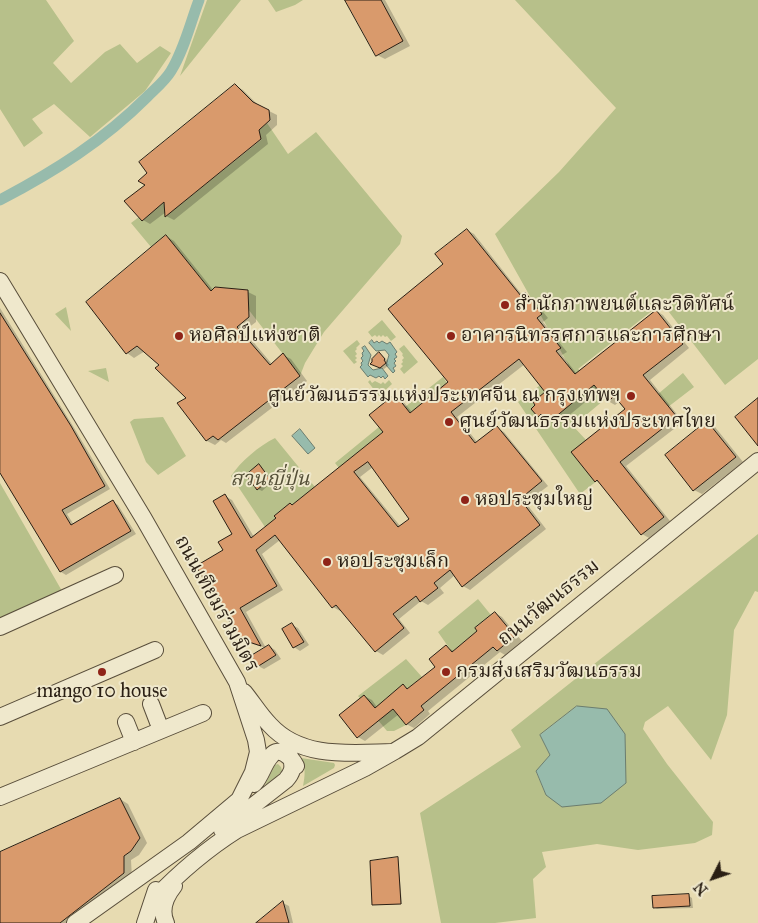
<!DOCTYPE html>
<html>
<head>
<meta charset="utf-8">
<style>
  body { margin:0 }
  #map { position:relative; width:758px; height:923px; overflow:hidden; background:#e7dbb1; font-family:"IM FELL Great Primer",serif }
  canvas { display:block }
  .north { position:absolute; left:688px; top:853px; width:50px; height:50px; -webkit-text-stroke:4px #efe8cc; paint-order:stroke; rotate:229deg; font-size:14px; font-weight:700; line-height:20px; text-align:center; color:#2a1f14 }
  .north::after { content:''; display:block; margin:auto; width:18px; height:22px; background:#2a1f14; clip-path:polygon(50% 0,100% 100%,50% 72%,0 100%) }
</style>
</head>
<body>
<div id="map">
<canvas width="758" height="923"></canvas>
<div class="north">N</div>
</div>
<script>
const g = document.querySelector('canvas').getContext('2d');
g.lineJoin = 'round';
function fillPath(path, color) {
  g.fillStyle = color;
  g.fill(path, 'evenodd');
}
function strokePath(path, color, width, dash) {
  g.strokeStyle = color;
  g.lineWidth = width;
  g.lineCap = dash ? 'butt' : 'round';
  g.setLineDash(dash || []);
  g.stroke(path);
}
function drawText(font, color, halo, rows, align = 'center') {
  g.font = font + ' "IM FELL Great Primer","Noto Serif Thai",serif';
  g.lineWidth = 4;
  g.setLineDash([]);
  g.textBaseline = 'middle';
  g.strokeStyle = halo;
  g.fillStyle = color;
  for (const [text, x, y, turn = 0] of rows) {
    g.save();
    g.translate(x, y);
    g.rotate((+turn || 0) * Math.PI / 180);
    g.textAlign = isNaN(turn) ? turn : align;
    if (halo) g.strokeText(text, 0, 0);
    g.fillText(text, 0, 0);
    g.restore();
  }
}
fillPath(new Path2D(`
  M0,0H46L74,41L53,63L71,83L105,52L120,44L137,63L160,46L171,53L145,91L90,137L54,104L32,119L43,133L24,147L0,109Z
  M207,0H241L180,76Z
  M268,0H303L295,5L276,12Z
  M515,0H758V359L725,385L662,303L578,369L616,390L573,426L587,441L602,477L580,494L518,402L568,364L495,234L559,172L616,108Z
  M267,123L288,154L316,132L402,236L400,244L324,332L305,363L300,376L248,309V291L216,287L211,291L166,235L151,247L131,223L139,217L142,220L164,202L166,216L261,140L259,130Z
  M66,307L71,331L55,314Z
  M382,320L396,337L391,341L387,336L385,337L383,335L381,337L379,335L377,337L375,335L372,337L368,332Z
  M357,340L360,344L356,348L357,349L355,351L357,354L355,356L357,358L355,360L357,362L354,364L343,351Z
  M404,345L418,362L404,374L400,369L403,366L401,364L403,362L402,360L404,358L402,355L403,354L399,349Z
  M106,368L109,382L88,371Z
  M683,373L694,387L668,407L658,394Z
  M443,377L447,383L410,413L405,407Z
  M370,380L372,383L375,381L381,384L383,382L385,384L389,380L392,384L379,396L368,382Z
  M163,417L186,456L158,475L146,462L130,422L134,419Z
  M379,427L383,432L339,468L335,463Z
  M275,438L315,487L292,505L290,503L274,516L276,518L265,527L231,476C241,461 259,446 275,438Z
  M0,483L62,591L0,620Z
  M758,534V592L755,591L734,630L727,715L711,760L668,706L645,722L643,729L667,764L713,822L712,835L695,843L638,850L597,844L542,852L546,867L533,879L536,918L495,923H441L420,813L521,747L511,730ZM577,706L546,795L536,772L550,755L540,735Z
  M478,599L491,615L475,628L477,631L452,652L438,632Z
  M406,659L422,677L407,689L403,685L385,699L406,725L394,731H387L358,696Z
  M301,758L334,763L335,765L334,768L303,786C305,776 306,767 301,758Z
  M278,764L281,767L282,771L276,777L265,785L275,765Z`), '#b7c08a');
const water = new Path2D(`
  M372,340L374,343L377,341L379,343L382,341L387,344L390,342L397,352L395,354L397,357L394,359L396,361L394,363L396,366L393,368L395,371L393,373L386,365L389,355L385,350L376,351L369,343Z
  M365,346L371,355L368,365L373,370L382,368L388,376L385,379L383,376L381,378L379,376L376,378L370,375L368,377L360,367L362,365L361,363L363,361L361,358L363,356L362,353L364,351L362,348Z
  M300,429L315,448L308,454L292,436Z
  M577,706L607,709L625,734L626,783L601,803L562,807L546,795L536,771L550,755L540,735Z`);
fillPath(water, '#97bbac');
strokePath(water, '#6b7d6f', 1);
fillPath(new Path2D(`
  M347,0H385L410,46L385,59L377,55Z
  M235,85L243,90L259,106L277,115V125L266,135L268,144L174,220L166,216V212L150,224L143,220L147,185Z
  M467,230L474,234L523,296L525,294L532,298L548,318L543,322L567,352L562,355L577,374L656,311L663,315L689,348L650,380L683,422L626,466L670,521L649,538L642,534L602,484L596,481L627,410L620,401L615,405L608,401L600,390L556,426L547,419L546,420L538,416L547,392L525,364L457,417L478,443L497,428L504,432L548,486L526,503L546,529L470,590L463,586L455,575L440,588L444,593L428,605L421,601L399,619L410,633L383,655L376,651L341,610L340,611L333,607L280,540L262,554L283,590L246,612L266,648L269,646L275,650L281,659L264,669L258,666L266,648L249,643L241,638L234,535L225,496L232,500L254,537L385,432L395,396L402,400L412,412L450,382L445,264ZM373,467L410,519L401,527L360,477Z
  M166,236L174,241L214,291L248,292L256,296V322L244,331L272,364L283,355L291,359L307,381L226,443L221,440L215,445L207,441L179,403L188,398L161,365L145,351L134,358L127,353Z
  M0,308L76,431L110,489L67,514L74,525L113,502L118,505L136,534L66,575L61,572L0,470Z
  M379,353L388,361L387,363L389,365L384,369L372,364Z
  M707,423L715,427L743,462L702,494L694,490Z
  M259,466L273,481L262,491L258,489Z
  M495,613L502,617L522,641L505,655L500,652L428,711L430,714L414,728L406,724L399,714L365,741L358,737L364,696L372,700L377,707L404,686L409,689L437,667L446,647L454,651L479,631Z
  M292,625L298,628L309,645L300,651L294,647L284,630Z
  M120,799L128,804L147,843L139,855L131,860L132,878L72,923H0V853Z
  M398,858L402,904L375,905H373Z
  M689,896L692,898L693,908L657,909L654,907Z
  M283,903L289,906L293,923H258Z`), '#0003');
strokePath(new Path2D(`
  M0,200C55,171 103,141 147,97C155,89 165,81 171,71C184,50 190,24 199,0`), '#97bbac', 11);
const building = new Path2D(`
  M345,0H381L403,41L376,56Z
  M235,84L253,102L269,110L270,120L259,130L261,139L165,217L164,202L142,221L124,201L145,185L138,181L147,173L139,162Z
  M467,229L521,296L525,292L542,314L537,318L561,348L556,351L575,374L656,310L683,344L643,375L677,417L620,462L664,517L641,535L597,480L595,482L571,452L625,409L614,396L608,402L594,385L548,423L541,414L538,417L531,409L535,405L533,402L545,392L519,359L451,412L475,443L497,426L542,481L520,499L540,525L462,587L450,570L434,583L438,588L420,602L416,596L393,614L404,628L375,652L336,605L332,608L275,535L256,550L277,586L240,608L261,646L240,639L196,566L223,550L218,542L232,534L213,501L225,494L251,538L276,518L274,516L290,503L292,505L383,432L369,415L395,394L410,413L448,382L388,309L443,264L435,254ZM368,462L409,519L398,527L354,472Z
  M166,235L211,291L215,287L248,290L249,317L237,327L270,365L283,353L300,376L218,440L213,436L206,441L177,403L186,398L155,368L159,365L137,346L126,354L86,302Z
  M0,313L71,426L105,486L62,510L71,525L113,500L131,531L60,572L0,473Z
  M379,352L385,359L384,360L386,363L380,368L370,364L372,362V359Z
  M758,398V446L735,417Z
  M707,421L736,457L693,491L665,455Z
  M259,464L270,479L257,490L246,475Z
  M495,612L515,636L497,651L493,647L421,706L424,710L406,725L393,709L357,738L339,715L364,695L375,708L403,684L407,689L435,667L429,659L446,645L452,652L477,631L475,628Z
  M292,623L304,642L293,648L282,629Z
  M269,645L276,655L257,667L251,656Z
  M120,798L140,838L131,851L124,856V873L60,923H0V852Z
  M398,857L401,904L372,905L370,861Z
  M689,894L690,906L653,908L652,896Z
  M283,901L289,923H256Z`);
fillPath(building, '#d99a6c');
strokePath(building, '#2a1f14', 1);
const minor = new Path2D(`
  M0,281L144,519L237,682L256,740L258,752L253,772L239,800L189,842L75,923
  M0,627L115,575
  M244,692C253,703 260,715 270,725C301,759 350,753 391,752
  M151,704L161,730
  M0,717L155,650
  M126,722L134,742
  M254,784C262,775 264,763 271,756C279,745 292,758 296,766
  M0,797L203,713
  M222,830L286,780C292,773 294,768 291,758
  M154,899C179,873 207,849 237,830L365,768L395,751L418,737L758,461
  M145,923L156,890
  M166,923C160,910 166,896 174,886`);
strokePath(minor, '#594e3b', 18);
strokePath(minor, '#efe8cc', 16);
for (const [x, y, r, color] of [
  [505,305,5,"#8f2418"],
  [179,336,5,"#8f2418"],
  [451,336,5,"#8f2418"],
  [631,396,5,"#8f2418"],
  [449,422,5,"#8f2418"],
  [465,500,5,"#8f2418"],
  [327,562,5,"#8f2418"],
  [102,672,5,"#8f2418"],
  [446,672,5,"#8f2418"]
]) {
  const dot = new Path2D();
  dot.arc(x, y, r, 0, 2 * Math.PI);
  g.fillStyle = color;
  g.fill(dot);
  strokePath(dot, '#efe8cc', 2);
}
drawText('20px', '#2a1f14', '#efe8cc', [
  ["สำนักภาพยนต์และวิดิทัศน์",515,305],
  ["หอศิลป์แห่งชาติ",189,336],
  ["อาคารนิทรรศการและการศึกษา",461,336],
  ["ศูนย์วัฒนธรรมแห่งประเทศจีน ณ กรุงเทพฯ",621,396,"right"],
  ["ศูนย์วัฒนธรรมแห่งประเทศไทย",459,422],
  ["หอประชุมใหญ่",475,500],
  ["หอประชุมเล็ก",337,562],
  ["กรมส่งเสริมวัฒนธรรม",456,672],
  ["mango 10 house",102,692,"center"]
], 'left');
drawText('italic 20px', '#544f37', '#efe8cc', [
  ["สวนญี่ปุ่น",270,480]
]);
drawText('20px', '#2a1f14', '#efe8cc', [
  ["ถนนวัฒนธรรม",549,603,-39],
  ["ถนนเทียมร่วมมิตร",216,604,61]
]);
</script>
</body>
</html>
